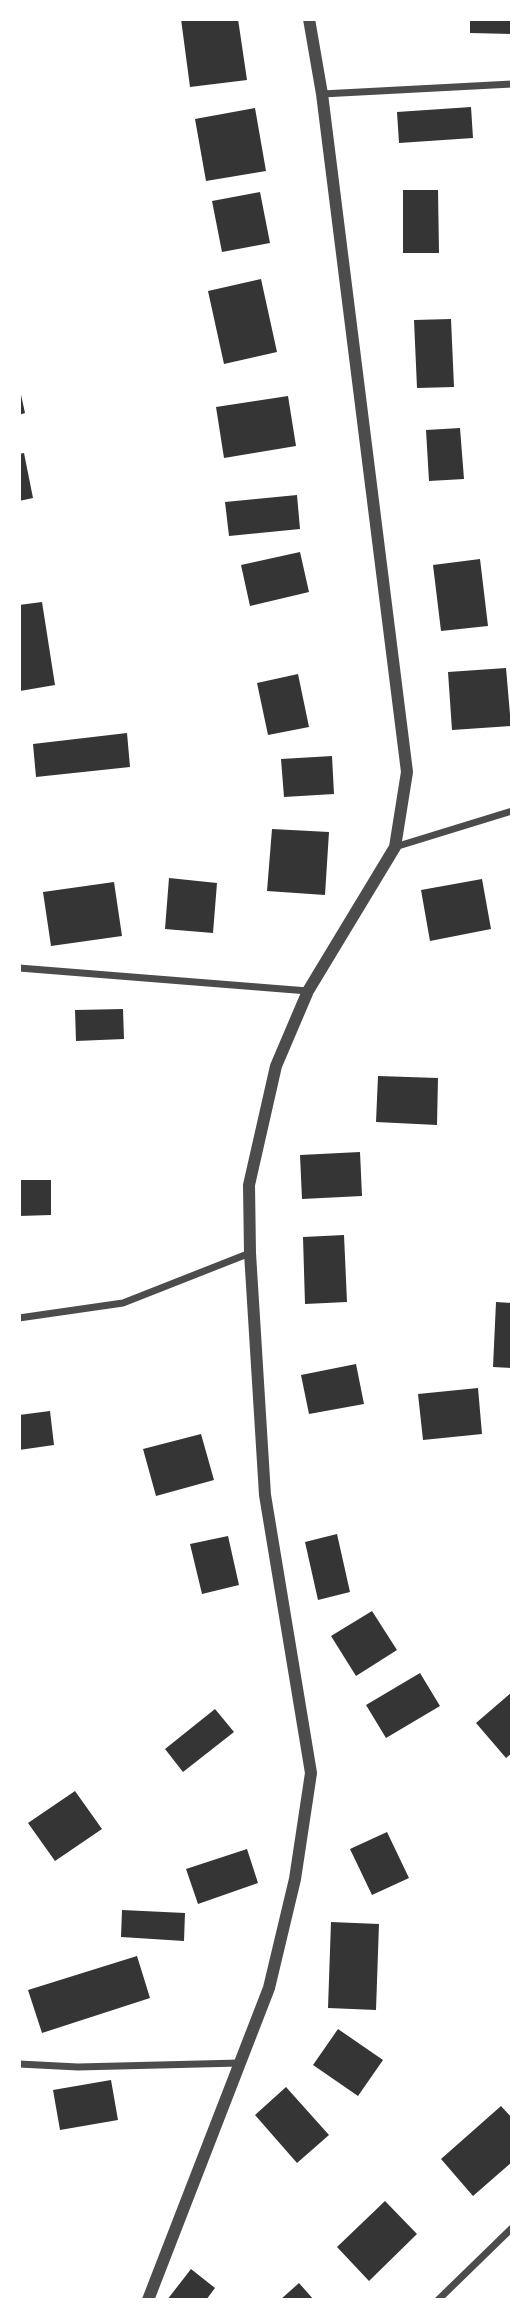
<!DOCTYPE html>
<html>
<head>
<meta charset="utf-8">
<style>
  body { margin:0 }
  #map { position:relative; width:531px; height:2319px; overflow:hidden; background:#fff; font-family:Roboto,sans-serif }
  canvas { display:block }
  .frame { position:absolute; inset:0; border:21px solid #fff; pointer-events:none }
</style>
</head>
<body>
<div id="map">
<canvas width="531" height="2319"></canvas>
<div class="frame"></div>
</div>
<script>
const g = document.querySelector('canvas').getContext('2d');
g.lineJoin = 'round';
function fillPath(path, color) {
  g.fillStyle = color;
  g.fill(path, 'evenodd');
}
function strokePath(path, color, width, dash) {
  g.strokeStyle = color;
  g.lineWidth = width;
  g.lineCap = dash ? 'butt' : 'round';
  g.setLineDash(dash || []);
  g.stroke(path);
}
fillPath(new Path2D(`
  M181,19H238L247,80L190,87Z
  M470,19H512V34L470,33Z
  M471,107L473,138L399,143L397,112Z
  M255,108L266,171L206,181L195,119Z
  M403,190H438L439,253H403Z
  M260,192L270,243L222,252L212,201Z
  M261,279L277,352L224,364L208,291Z
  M451,319L454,387L417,388L414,320Z
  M20,390L25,413L19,415V391Z
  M288,396L296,446L224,458L216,407Z
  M460,428L464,479L429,481L426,430Z
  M24,453L33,498L19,501V454Z
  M297,495L300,529L229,536L225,502Z
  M300,552L309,592L250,606L241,565Z
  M480,559L488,626L441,631L433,565Z
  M42,602L55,685L20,691L19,605Z
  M506,668L511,726L452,730L448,672Z
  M298,674L309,727L268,735L257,683Z
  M127,733L130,767L36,777L33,744Z
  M332,756L334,794L284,797L281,759Z
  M272,829L329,832L325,895L267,891Z
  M169,878L217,883L213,933L165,929Z
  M482,879L491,929L430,941L421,890Z
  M114,882L122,936L51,946L43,892Z
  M123,1009L124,1039L76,1041L75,1010Z
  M378,1076L438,1078L437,1125L376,1122Z
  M360,1152L362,1196L302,1199L300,1155Z
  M19,1180H51V1215L19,1216Z
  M344,1235L347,1302L305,1304L303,1237Z
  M496,1302L512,1303V1368L493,1367Z
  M356,1364L364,1404L309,1414L301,1375Z
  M478,1388L482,1434L423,1440L418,1394Z
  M50,1411L54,1445L19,1450V1415Z
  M201,1434L214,1480L156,1496L143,1449Z
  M337,1534L350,1592L318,1600L305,1542Z
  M228,1536L239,1585L202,1594L190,1544Z
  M372,1611L397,1650L356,1676L331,1636Z
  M420,1673L440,1706L386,1738L366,1705Z
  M512,1692V1753L506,1758L476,1723Z
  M215,1709L234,1732L183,1772L165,1749Z
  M75,1791L102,1829L55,1861L28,1823Z
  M387,1832L409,1878L372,1895L350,1849Z
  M247,1849L258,1883L198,1904L186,1869Z
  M122,1910L185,1913L184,1941L121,1937Z
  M331,1922L379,1924L376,2010L328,2008Z
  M137,1956L150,1998L42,2033L28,1990Z
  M338,2029L383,2060L358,2096L313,2065Z
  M111,2080L118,2120L60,2130L53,2090Z
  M286,2087L329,2135L297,2163L255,2115Z
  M501,2106L512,2118V2162L473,2196L441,2159Z
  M385,2201L417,2234L369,2281L337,2247Z
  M191,2269L215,2288L206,2300H167Z
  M299,2283L314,2300H280Z`), '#353535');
strokePath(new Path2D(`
  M322,94L512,84
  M395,847L512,811
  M19,968L308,991
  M19,1318L123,1303L250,1253
  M19,2064L78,2067L240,2063
  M438,2300L512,2228`), '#4c4c4c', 7);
strokePath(new Path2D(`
  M148,2300L269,1988L295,1879L311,1773L265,1495L250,1253L249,1185L276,1066L308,991L395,847L407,772L322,94L309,19`), '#4c4c4c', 12);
</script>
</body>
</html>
